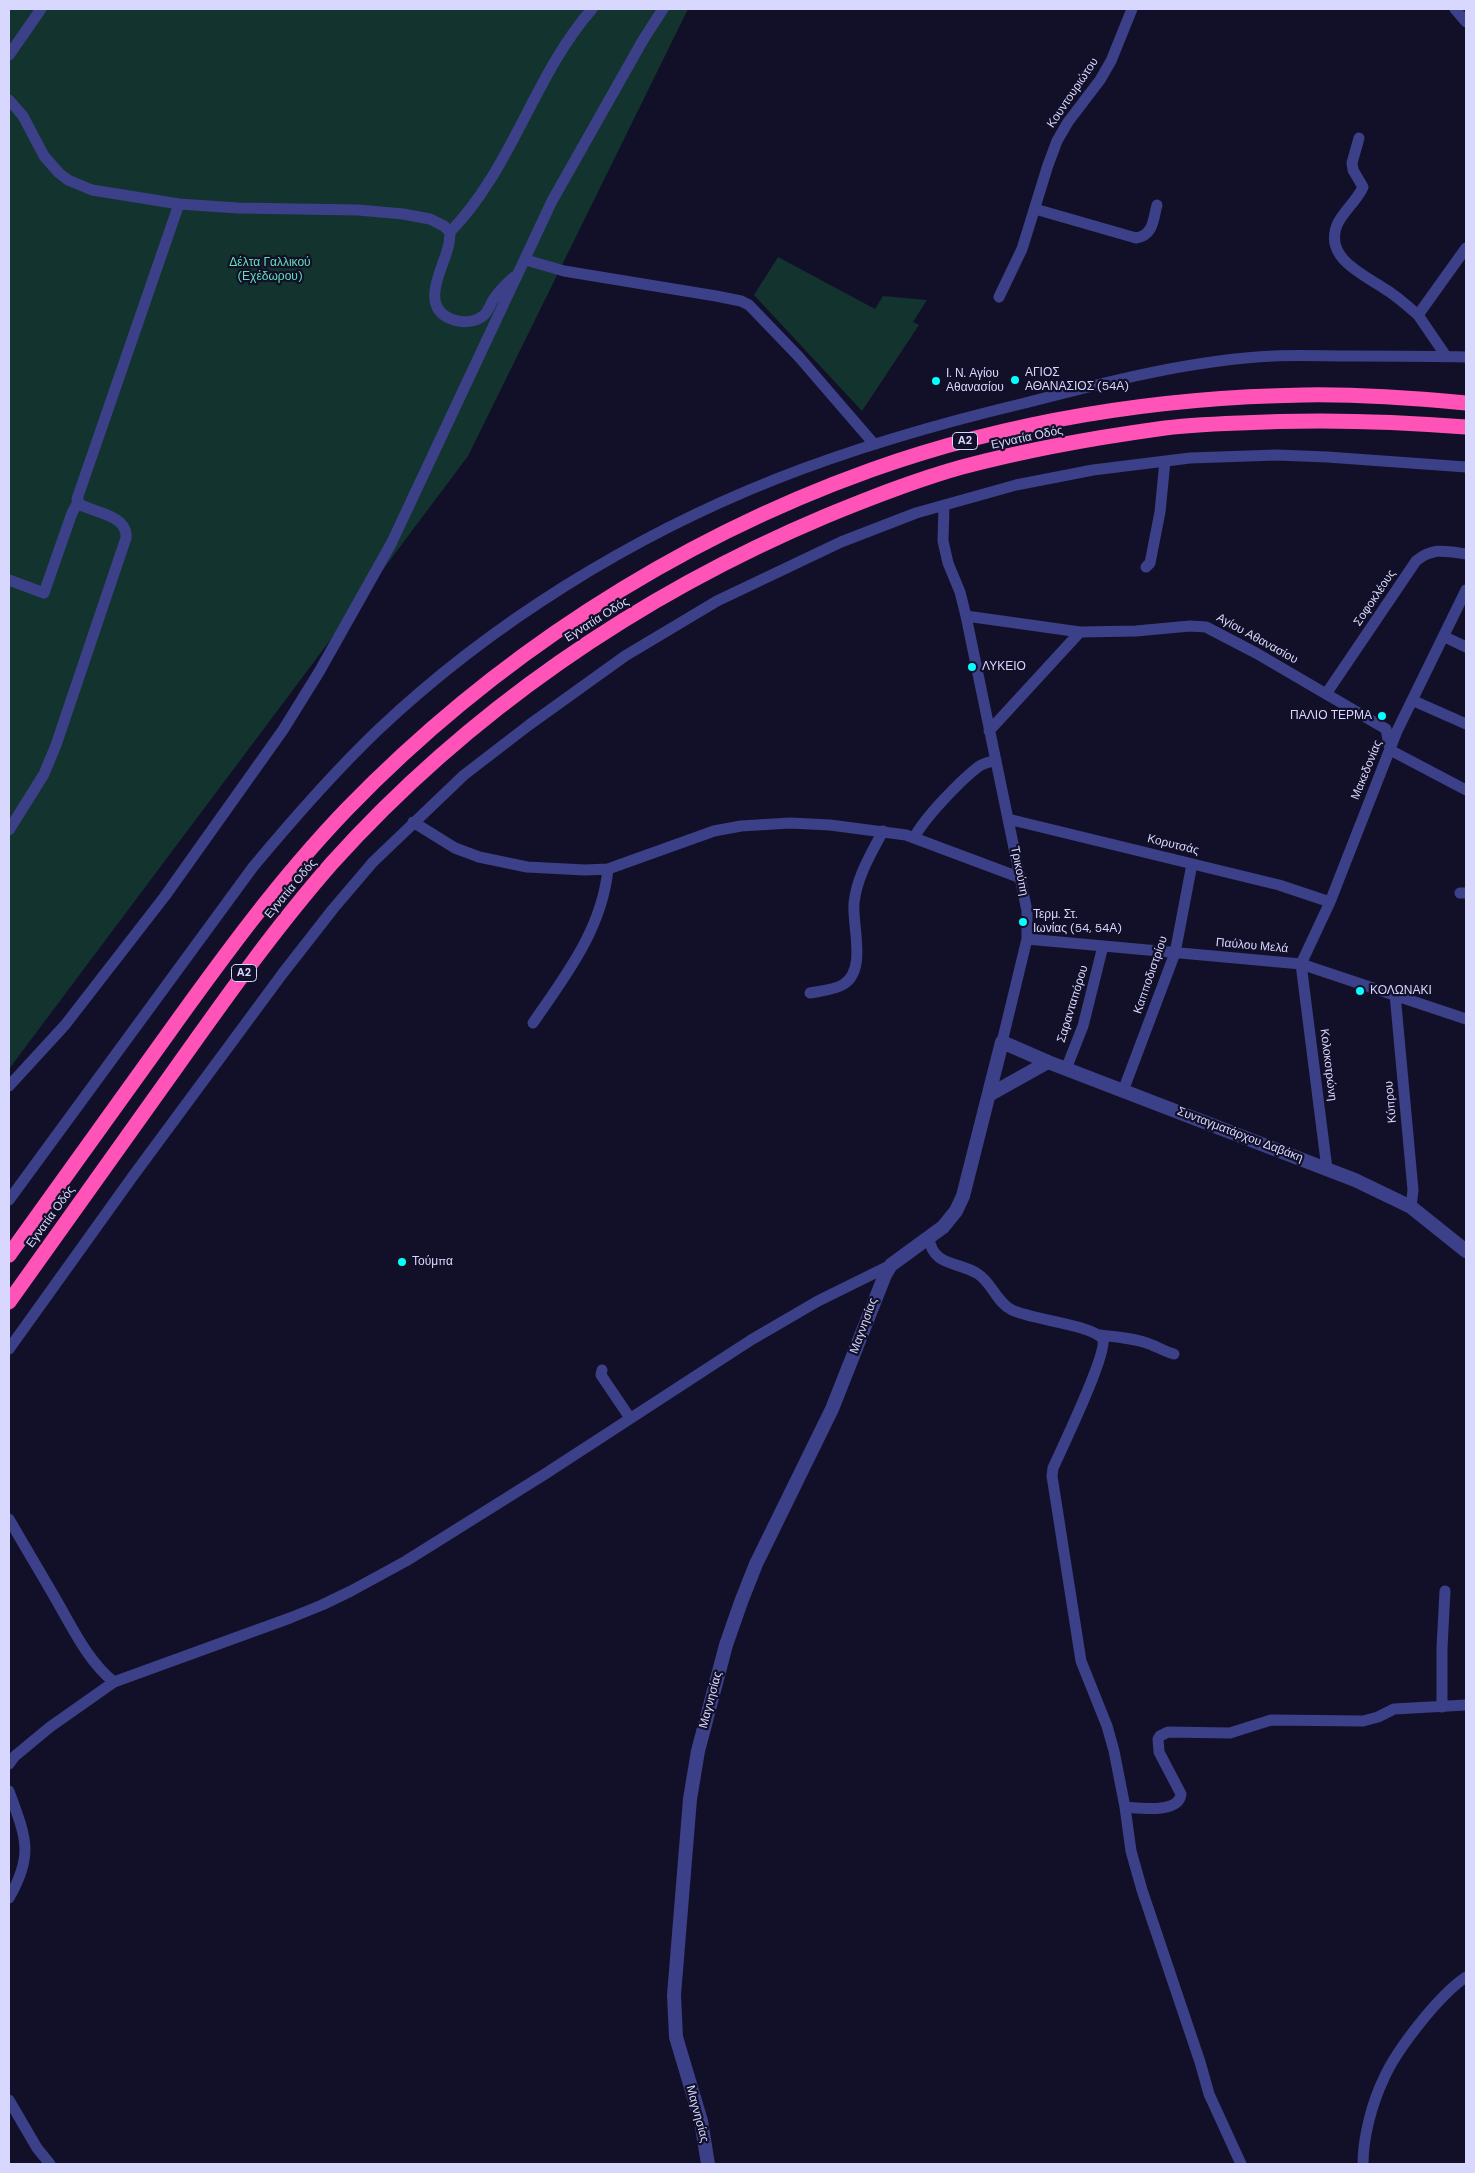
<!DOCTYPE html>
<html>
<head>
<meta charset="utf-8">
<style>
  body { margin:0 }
  #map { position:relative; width:1475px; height:2173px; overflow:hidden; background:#121029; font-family:"DM Sans",sans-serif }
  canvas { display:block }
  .frame { position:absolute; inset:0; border:10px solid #d8d8ff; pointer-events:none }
</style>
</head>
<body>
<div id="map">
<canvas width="1475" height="2173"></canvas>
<div class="frame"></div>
</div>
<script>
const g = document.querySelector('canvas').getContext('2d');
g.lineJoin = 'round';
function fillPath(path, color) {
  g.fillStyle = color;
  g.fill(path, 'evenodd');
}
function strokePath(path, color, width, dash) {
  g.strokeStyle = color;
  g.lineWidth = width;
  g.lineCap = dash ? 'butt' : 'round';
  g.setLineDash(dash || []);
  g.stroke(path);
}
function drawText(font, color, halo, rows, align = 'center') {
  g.font = font + ' "DM Sans",sans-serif';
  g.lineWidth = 4.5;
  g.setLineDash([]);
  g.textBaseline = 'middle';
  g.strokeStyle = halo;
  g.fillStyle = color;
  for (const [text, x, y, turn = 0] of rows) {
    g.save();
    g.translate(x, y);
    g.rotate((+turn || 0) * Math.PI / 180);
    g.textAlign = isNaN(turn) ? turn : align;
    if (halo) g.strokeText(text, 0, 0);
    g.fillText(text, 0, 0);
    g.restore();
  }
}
fillPath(new Path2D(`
  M9,9H688L468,456L9,1069Z
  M778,257L875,309L883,296L927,300L913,322L919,325L862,411L754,295Z`), '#13332e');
strokePath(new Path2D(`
  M1455,9L1466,22
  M9,55L41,9
  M9,100L23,116L44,156L59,173L68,180L92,190L179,204L238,208L358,210L403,214L430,219L444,226L450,232C450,238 449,245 447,251C441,272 419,309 454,320C464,323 475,322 483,316C488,312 490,305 493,300C499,291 506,284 514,277
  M1359,138L1352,163L1353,170L1363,187C1357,201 1343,211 1337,225C1324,258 1363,274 1385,289C1397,296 1407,306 1418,315
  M1035,209L1136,238C1154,235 1153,219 1157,205
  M450,232C512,169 534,75 592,9
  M526,260L564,271L716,296L741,301L749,305L799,357L874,444
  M999,297L1022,249L1048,165L1057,141L1068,122L1100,80L1111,61L1132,9
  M1446,356L1418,315L1466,248
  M944,505L943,541L948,563L960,592L966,616L1027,911V939L1002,1042
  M1146,567L1150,563L1160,512L1165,461
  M9,580L44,593L72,513L78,502
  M966,616L1080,632L1136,631L1190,626L1206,627L1256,653L1386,729L1390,750L1466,790
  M1445,637L1466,647
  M1326,694L1416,561C1433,547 1446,551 1466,554
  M1414,701L1466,724
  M989,731L1080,632
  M1008,819L1279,885L1330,902
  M413,822L455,848L479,857L527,867L585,870L608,869L714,831L741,826L790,823L830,825L906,835L1021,878
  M9,830L44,774L56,745L126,538C128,516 97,513 81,505L77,499L179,204
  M914,838C924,818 960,781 978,767C983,763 990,762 996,760
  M1460,893H1466
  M1027,939L1301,964L1466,1019
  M810,993C820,991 835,990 844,984C867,969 852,926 854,903C857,876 871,854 883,831
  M1395,994L1413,1190L1411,1207
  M533,1023C566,975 602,929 608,869
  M1066,1069L1083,1026L1103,946
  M9,1086L65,1025L165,896L283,730L319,672L391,544L552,201L643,40L663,9
  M1123,1091L1175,953L1192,864
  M1327,1169L1301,964L1330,902L1397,731L1466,590
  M9,1200L253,867C293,819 333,773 378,730C491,623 632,536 776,479C857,447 941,423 1025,403C1106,382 1190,360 1274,356C1299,355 1325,356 1350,356C1388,356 1427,356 1466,357
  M929,1238C933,1267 958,1261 978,1274C992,1283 997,1303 1012,1310C1033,1320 1089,1324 1103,1339C1107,1355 1062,1448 1053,1468L1052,1476L1081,1661L1107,1726L1114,1751L1125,1807L1131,1851L1142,1890L1200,2062L1209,2094L1241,2164
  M1100,1335C1117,1337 1136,1338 1152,1345C1160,1348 1166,1352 1174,1354
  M9,1349L133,1176L283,973L333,909L373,862L464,775L529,725L625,656L717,601L841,542L916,513L1016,485L1093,470L1190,458L1277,455L1327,457L1466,467
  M602,1370L601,1375L630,1418
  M9,1519C25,1547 42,1575 58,1603C74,1631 89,1662 114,1682
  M1442,1707V1648L1445,1591
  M9,1764L15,1756L50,1727L114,1682L290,1618L322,1605L351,1591L406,1561L545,1474L751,1340L818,1301L891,1265
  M9,1791C25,1836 35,1853 9,1898
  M1125,1807C1139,1808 1179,1814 1181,1794L1159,1752L1158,1739L1160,1736L1168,1732L1230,1733L1271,1720L1363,1721L1378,1717L1394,1709L1466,1705
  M9,2100L37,2148L50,2164
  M1363,2164C1363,2137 1372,2103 1384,2078C1397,2049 1439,1995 1466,1977`), '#3b4088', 11);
strokePath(new Path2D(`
  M989,1095L1048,1062
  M708,2164L701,2121L676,2037L674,1995L690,1799L698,1751L726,1645L741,1602L756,1564L832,1409L885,1275L891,1265L943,1227L956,1211L963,1196L1002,1042L1048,1062L1355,1180L1411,1207L1466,1251`), '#3b4088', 14);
strokePath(new Path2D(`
  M9,1255C61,1182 114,1109 167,1035C223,957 279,880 346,810C492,659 673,541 871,470C1008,421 1159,397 1304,395C1359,394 1412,398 1466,403
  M9,1302C65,1223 121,1144 178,1065C227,996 276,927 332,863C468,712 638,595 826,516C870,498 915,480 962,467C1026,450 1093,438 1158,429C1185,425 1213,424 1240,423C1316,419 1390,421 1466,427`), '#ff53b7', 15);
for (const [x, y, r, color] of [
  [1015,380,5,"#04fffe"],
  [936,381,5,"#04fffe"],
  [972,667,5,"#04fffe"],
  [1382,716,5,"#04fffe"],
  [1023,922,5,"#04fffe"],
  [1360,991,5,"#04fffe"],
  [402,1262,5,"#04fffe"]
]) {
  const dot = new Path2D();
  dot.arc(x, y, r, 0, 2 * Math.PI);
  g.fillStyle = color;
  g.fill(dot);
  strokePath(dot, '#121029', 2);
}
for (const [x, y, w] of [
  [965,441,25],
  [244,973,25]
]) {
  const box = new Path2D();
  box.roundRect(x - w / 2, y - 8.5, w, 17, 4);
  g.fillStyle = '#121029';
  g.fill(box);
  strokePath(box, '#d8d8ff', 1);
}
drawText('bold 11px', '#d8d8ff', null, [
  ["Α2",965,441],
  ["Α2",244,973]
]);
drawText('12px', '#d8d8ff', '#121029', [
  ["Κουντουριώτου",1073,93,-56],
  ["Εγνατία Οδός",1027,438,-12],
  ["Σοφοκλέους",1375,598,-56],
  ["Εγνατία Οδός",597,620,-32],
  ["Αγίου Αθανασίου",1257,639,29],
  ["Μακεδονίας",1367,770,-68],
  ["Κορυτσάς",1173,845,14],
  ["Τρικούπη",1019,871,79],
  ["Εγνατία Οδός",291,889,-50],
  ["Παύλου Μελά",1252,946,5],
  ["Καπποδιστρίου",1151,975,-71],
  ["Σαρανταπόρου",1073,1004,-73],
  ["Κολοκοτρώνη",1328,1065,83],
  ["Κύπρου",1391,1102,-95],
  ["Συνταγματάρχου Δαβάκη",1240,1135,21],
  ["Εγνατία Οδός",51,1217,-54],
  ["Μαγνησίας",864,1326,-70],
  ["Μαγνησίας",711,1700,-75],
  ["Μαγνησίας",697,2114,75]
]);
drawText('12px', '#62e1b4', '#121029', [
  ["Δέλτα Γαλλικού",270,263],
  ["(Εχέδωρου)",270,277]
]);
drawText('12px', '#d8d8ff', '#121029', [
  ["ΑΓΙΟΣ",1025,373],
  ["ΑΘΑΝΑΣΙΟΣ (54Α)",1025,387],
  ["Ι. Ν. Αγίου",946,374],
  ["Αθανασίου",946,388],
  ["ΛΥΚΕΙΟ",982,667],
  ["ΠΑΛΙΟ ΤΕΡΜΑ",1372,716,"right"],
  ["Τερμ. Στ.",1033,915],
  ["Ιωνίας (54, 54Α)",1033,929],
  ["ΚΟΛΩΝΑΚΙ",1370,991],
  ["Τούμπα",412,1262]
], 'left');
</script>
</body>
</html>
